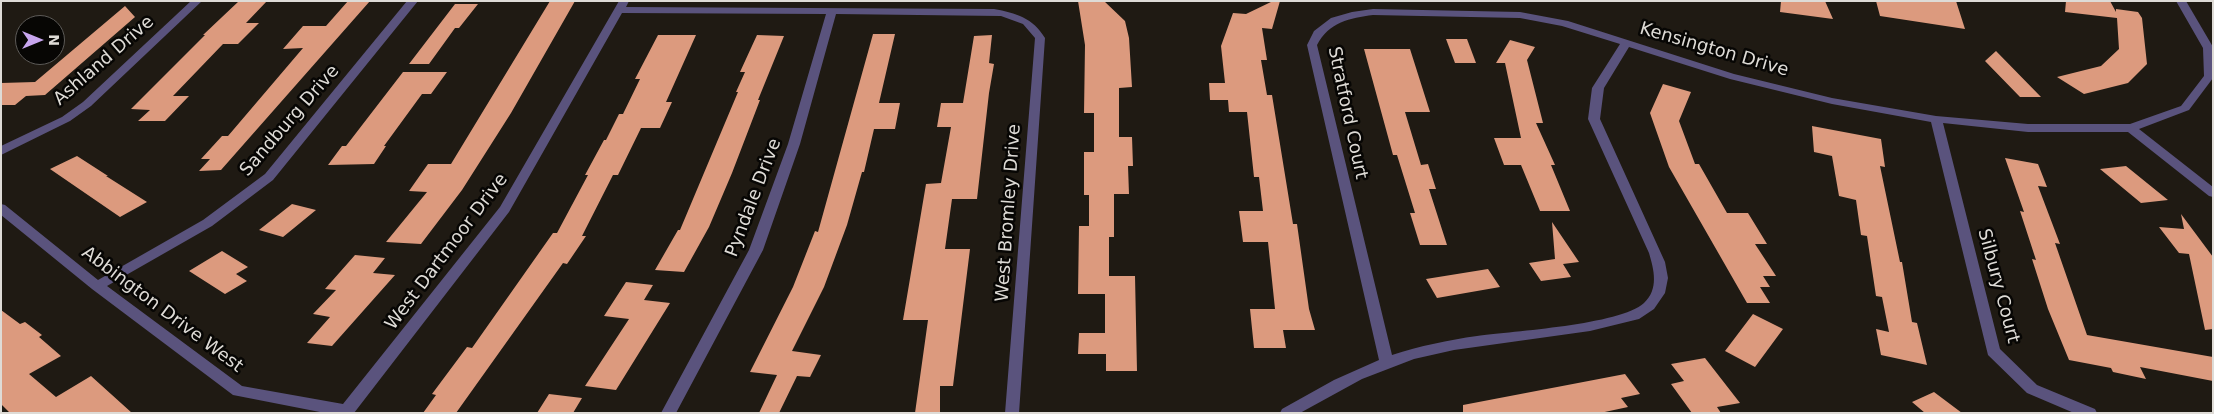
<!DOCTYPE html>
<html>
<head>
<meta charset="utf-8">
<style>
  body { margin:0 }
  #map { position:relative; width:2214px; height:414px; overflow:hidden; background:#1f1a13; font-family:"DejaVu Sans",sans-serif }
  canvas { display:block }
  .frame { position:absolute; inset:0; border:2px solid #dedbd6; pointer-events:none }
  .north { position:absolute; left:15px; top:15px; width:50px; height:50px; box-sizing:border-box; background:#070604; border:1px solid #5d5b58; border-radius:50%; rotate:90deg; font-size:14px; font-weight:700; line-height:20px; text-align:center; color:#dedbd6 }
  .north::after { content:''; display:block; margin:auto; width:18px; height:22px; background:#c8a6ef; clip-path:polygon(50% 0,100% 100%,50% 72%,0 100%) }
</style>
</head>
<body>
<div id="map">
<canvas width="2214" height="414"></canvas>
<div class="frame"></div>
<div class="north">N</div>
</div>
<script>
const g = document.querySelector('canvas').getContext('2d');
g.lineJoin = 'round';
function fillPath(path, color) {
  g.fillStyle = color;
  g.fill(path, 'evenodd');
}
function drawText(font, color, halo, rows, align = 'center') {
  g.font = font + ' "DejaVu Sans",sans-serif';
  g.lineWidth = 5;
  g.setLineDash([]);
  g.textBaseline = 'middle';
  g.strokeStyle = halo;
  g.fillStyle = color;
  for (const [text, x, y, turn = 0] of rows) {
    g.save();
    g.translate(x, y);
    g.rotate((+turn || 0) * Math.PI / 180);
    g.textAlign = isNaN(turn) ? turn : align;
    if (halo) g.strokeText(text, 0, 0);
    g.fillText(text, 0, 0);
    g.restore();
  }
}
fillPath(new Path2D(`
  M239,1H267L246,23H259L238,44H223L173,96H189L165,121H138L150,110L131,109L205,35H203Z
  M348,1H370L221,170L199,171L210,159H201L222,136H228L303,48L283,49L303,26H326Z
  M550,1H575L511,113L462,190L421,244L386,242L427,192L409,191L428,164H451Z
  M1078,1H1104L1125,21L1129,38L1132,87L1119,88V137H1132L1133,166H1128L1129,194H1114V237H1109V276H1135L1137,371H1106V354H1078L1079,333H1105V294H1078L1079,226H1089V195H1084V152H1094V113H1084L1085,45Z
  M1273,1H1280L1272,29L1262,28L1267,60H1261L1267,95H1272L1293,224H1297L1309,309L1315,330H1283L1286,348H1254L1250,309H1275L1268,242H1243L1239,211H1263L1259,177H1254L1247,112H1229L1228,100H1210L1209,83H1225L1221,46L1233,13L1246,14Z
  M1781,1H1825L1833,19L1780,12Z
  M1876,1H1956L1965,29L1880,16Z
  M2066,1H2110L2116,12V9L2138,12L2142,18L2147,64L2128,83L2084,94L2057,77L2101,66L2119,49L2117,18L2065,12Z
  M455,4H478L459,28H455L429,64H409Z
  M125,6L135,17L45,95L26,96L15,105H1V83L35,82Z
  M873,34H895L879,103H900L895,129H874L864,172H862L847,225L824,287L792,351L821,355L810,377L797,376L779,413H759L777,375L750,372L793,287L815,231L818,232Z
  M658,35H696L666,102H672L660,128H641L618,175H613L582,236H586L567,264L563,263L456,413H423L436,395L432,394L467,347L472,348L553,233H557L588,175H585L604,140H606L619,114H623L640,79H635Z
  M757,35L784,36L758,100H760L732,173L709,227L684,272L655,270L678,230H680L738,92H736L745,72H740Z
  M992,35L989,63L994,64L989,93L977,199H952L945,249H970L953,386H940V413H915L928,320H903L926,184L941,183L951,127H937L941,103H963L974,36Z
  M1446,39H1467L1476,63H1455Z
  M1510,40L1535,47L1527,60L1543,123H1536L1555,165H1551L1570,211H1540L1521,165H1504L1494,138H1521L1505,63H1496Z
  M1364,49H1410L1430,112H1405L1421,165L1428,164L1436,189H1429L1447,245H1420L1410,213H1415L1397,155H1393Z
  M1996,51L2041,97H2020L1985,61Z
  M403,72H447L431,94H422L384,146H386L374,164L328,165L342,146H346Z
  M1663,84L1691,92L1679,121L1695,164H1699L1727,213H1748L1767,244H1755L1776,276H1763L1770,287H1760L1770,303H1747L1669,167L1650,113Z
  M1812,126L1881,139L1885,167L1880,166L1900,262H1902L1912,322L1917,323L1927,365L1881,355L1876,329L1889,332L1882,297L1876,296L1867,236L1861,235L1856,200L1839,196L1832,156L1814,152Z
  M77,156L108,176H106L147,202L120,217L50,169Z
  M2005,158L2038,164L2047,187L2038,186L2060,244L2055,243L2087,335L2213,357V381L2140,367L2146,379L2113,372L2111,368L2069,360L2048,309L2032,259L2036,260L2020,211L2024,212Z
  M2126,166L2168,200L2141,203L2100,169Z
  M292,204L316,210L283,237L259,230Z
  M2181,214L2213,257V329L2205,330L2189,254L2179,253L2159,227L2184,229Z
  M1552,222L1579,262L1563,264L1571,277L1541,281L1529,263L1555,259Z
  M222,251L248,267L236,274L247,281L225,294L189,271Z
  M355,255L385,258L373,273L395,275L332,346L307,343L330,317L313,314L336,290L325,289Z
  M1488,269L1500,287L1437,298L1426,279Z
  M626,282L653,285L644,300L670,303L616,390L585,386L629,319L604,316Z
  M1,310L20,324L25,322L42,335L39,337L61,356L29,374L56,397L91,376L132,413H10L1,404Z
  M1753,314L1783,329L1755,367L1725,351Z
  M1705,358L1740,403L1717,407L1721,413H1692L1671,384L1684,381L1671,364Z
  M1625,374L1640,394L1621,398L1628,407L1600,413H1463V405Z
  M1934,392L1962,413H1925L1912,402Z
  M549,394L582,398L573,413H537Z`), '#dc9a7e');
fillPath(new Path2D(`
  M191,1H202L91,106L70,121L1,155V146L62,117L83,102Z
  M407,1H418L273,180L212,226L107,286L242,386L343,404L500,207L619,1H629L626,7L994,9C1016,13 1033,18 1045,38L1019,413H1005L1035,38L1023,24L1001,16L836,14L800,144L763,250L676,413H661L749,250L788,144L826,14L622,13L509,212L354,413H325L233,395L92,289L1,215V204L5,205L98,280L203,220L265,174Z
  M2176,1H2186L2213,47V78L2189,110L2139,129L2213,187V197L2209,196L2128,132H2028L1943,123L2000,349L2037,385L2095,409L2097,413H2074L2027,393L1988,355L1931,122L1832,104L1730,79L1629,47L1604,88L1600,119L1665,262L1668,278L1665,293L1654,309L1639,319L1590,331L1454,350L1414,359L1362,379L1300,413H1280L1282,409L1334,380L1379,360L1307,45L1314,31L1331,18L1352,12L1373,9L1520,12L1568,21L1734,74L1832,98L1936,116L2028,124H2130L2181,106L2204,76L2203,48ZM1373,15L1520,18L1562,26L1620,44L1592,88L1588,119L1649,253C1654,270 1659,289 1644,303C1620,325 1513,331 1477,336C1448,340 1420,346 1392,355L1317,45C1329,22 1350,18 1373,15Z`), '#5a537d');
drawText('18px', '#dedbd6', '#070604', [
  ["Kensington Drive",1714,50,16],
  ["Ashland Drive",104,61,-41],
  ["Stratford Court",1347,113,78],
  ["Sandburg Drive",290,121,-49],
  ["Pyndale Drive",754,198,-69],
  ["West Bromley Drive",1009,213,-86],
  ["West Dartmoor Drive",447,252,-53],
  ["Silbury Court",1998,286,75],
  ["Abbington Drive West",162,310,37]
]);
</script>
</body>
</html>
